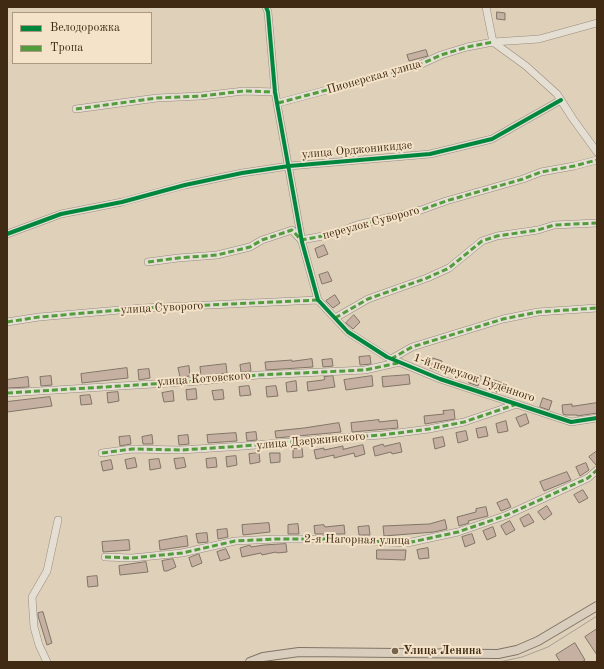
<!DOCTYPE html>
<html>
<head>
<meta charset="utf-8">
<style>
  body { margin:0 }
  #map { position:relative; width:604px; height:669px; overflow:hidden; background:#dfd0ba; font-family:"Old Standard TT",serif }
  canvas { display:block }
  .frame { position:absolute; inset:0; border:8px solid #402a14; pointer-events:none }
  .legend { position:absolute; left:12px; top:12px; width:140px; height:52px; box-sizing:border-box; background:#f4e3c8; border:1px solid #ac9980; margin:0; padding:5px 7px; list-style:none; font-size:12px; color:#402a14 }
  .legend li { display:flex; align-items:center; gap:8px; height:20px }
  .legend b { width:20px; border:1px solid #ac9980 }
</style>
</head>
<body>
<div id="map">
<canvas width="604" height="669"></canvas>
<div class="frame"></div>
<ul class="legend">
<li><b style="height:5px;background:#00873e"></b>Велодорожка</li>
<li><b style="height:5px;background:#539c3d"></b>Тропа</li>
</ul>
</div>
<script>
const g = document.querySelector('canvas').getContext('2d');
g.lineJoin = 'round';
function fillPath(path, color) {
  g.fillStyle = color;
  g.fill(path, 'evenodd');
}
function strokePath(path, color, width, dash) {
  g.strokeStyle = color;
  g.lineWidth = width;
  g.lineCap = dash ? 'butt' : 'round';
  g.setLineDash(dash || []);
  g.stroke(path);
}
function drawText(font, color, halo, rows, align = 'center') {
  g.font = font + ' "Old Standard TT",serif';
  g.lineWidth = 4;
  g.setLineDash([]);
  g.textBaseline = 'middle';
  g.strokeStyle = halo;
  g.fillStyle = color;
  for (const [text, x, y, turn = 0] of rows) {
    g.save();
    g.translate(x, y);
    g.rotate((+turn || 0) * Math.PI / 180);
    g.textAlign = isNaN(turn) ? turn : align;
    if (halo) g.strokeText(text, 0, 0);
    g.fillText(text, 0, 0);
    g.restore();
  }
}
const building = new Path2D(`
  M497,12L505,13V20L497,19Z
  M426,50L428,56L409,61L407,55Z
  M324,245L328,254L318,258L315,249Z
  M328,272L332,281L322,284L319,275Z
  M335,295L340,303L333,308L326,301Z
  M354,315L360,322L353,329L346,323Z
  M370,356L371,364L360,365L359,357Z
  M433,358L442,361L439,371L430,368Z
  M312,359L313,367L266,370L265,362L292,360V361Z
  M332,359L333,366L323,367L322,360Z
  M250,363L251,371L241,372L240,365Z
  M226,364L227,373L201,376L200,367Z
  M189,366L190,376L180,377L178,368Z
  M127,368L128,378L82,383L81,374Z
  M149,369L150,378L139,380L138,370Z
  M472,374L481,376L478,386L469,383Z
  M409,375L410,384L383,387L382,377Z
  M51,376L52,385L41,386L40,377Z
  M333,376L335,387L308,391L307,382L323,380L325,379L324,377Z
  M372,376L373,386L346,390L344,380Z
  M28,377L29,387L7,388V380Z
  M494,380L503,383L500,393L491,390Z
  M296,381L297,391L287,392L286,383Z
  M249,386L251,395L240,396L239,387Z
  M276,386L278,396L267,397L266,387Z
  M196,389L197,399L187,400L186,390Z
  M223,390L224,399L214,400L212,391Z
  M173,391L174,401L164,402L162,393Z
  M118,392L119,401L108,403L107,393Z
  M90,395L92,404L81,405L80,396Z
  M50,397L52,406L7,412V402Z
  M543,398L552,401L549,410L540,407Z
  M597,403V413L577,416V415H566L563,414L562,405L572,404V406Z
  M454,410L455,419L425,424L424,416L444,414L443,411Z
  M526,414L529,423L520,427L516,418Z
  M379,420V422L397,420L398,428L352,432L351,423Z
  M506,421L508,431L498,433L496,424Z
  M339,423L341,432L276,438L275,431L304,428Z
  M486,427L488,436L478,438L476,429Z
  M466,431L468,440L458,443L456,433Z
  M256,432L257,440L247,441L246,433Z
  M236,433L237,441L208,443L207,435Z
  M152,435L153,444H143L142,437Z
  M188,435L189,444L179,445L178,436Z
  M130,436L131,444L120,446L119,437Z
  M443,437L445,446L435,449L433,439Z
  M400,443L402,452L392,454L391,452L375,456L373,447L383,444L384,446Z
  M363,445L365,454L355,457L354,453L334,458V455L316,459L314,450L324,448V450L343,446V449Z
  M302,448L303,457L293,458V449Z
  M597,451V465H596L589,457Z
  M259,453L260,462L250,464L249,454Z
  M270,453H280V462L271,463Z
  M236,456L237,465L227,467L226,457Z
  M135,458L137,467L127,469L125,460Z
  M184,458L186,467L176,469L174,459Z
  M216,458L217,467L207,468L206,459Z
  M159,459L161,468L150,470L149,460Z
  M111,460L113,469L103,471L101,462Z
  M586,463L589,470L580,476L576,467Z
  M567,472L571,480L544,491L540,482Z
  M583,490L588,498L579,503L574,495Z
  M507,499L511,507L501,511L497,503Z
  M547,506L552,514L544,520L538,512Z
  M486,507L488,516L468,521L469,523L459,526L457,517L476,512V509Z
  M529,514L534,522L524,527L520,519Z
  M445,520L447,529L434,532L384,536L383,526L429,524Z
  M510,521L515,530L506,535L501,526Z
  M269,523L270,532L243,535L242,525Z
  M298,524L299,534H288V525Z
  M324,525L325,527L344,525L345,534H315L314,526Z
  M369,526L370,535H359L358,527Z
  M493,527L496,536L487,540L483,531Z
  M227,529L228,537L218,539L217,530Z
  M207,533L208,542L198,543L196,534Z
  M472,534L475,543L465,547L462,537Z
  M187,536L188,546L160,550L159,541Z
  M129,540L130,550L103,552L102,542Z
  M286,544L287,552L277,553L276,552L262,555L261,553L242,557L240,548L250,545L251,547L264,545Z
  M428,548L429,558L419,559L417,550Z
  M226,549L230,558L220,561L217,552Z
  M377,550H406L405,560L377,559Z
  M199,554L202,563L192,567L189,558Z
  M173,559L176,567L167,571H164L162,561Z
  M146,562L148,572L120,575L119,566Z
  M97,576L98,586L88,587L87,577Z
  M43,612L52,643L47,645L38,616V613Z
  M597,629V655L585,637Z
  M575,643L585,660L582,662H560L556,655Z`);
fillPath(building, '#c5b0a1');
strokePath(building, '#807566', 1);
const minor = new Path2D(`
  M266,7L268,12L275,92L302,242L318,300L348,332L387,357L440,379L571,422L597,418
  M486,7L493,42L526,66L557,94L573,119L597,152
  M278,103L417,66L441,55L467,47L493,42L539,39L597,23
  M76,109L157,98L201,96L244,91L275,92
  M7,234L61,214L122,202L185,185L242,173L289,166L430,154L492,139L561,100
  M148,262L178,258L217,255L250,247L262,240L292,230L301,240L334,234L357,225L421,210L446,201L523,179L541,172L574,166L597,160
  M335,318L368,299L427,278L449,268L482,241L497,236L538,230L554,225L597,223
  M7,322L39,317L143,308L318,300
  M391,359L412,347L503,319L538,312L597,308
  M7,393L201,381L258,375L365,370L400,362
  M102,453L132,449L181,450L244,446L337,438L382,435L429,429L464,422L517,404
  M105,557L132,558L182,553L235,541L275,539H333L407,543L458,532L507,515L588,478L597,470
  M47,662L39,645L34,627L32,597L47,571L58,520`);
const major = new Path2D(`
  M250,662L263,657L299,652L498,654L517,650L538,641L597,606`);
strokePath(minor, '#978b7c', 8);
strokePath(major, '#807566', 10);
strokePath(minor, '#e5ded2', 7);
strokePath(major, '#d9cebd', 8);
strokePath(new Path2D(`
  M499,662L522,657L548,647L597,616`), '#a8a095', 1);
strokePath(new Path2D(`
  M278,103L417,66L441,55L467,47L493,42
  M76,109L157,98L201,96L244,91L275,92
  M148,262L178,258L217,255L250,247L262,240L292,230L301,240L334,234L357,225L421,210L446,201L523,179L541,172L574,166L597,160
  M335,318L368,299L427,278L449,268L482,241L497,236L538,230L554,225L597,223
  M7,322L39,317L143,308L318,300
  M391,359L412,347L503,319L538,312L597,308
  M7,393L201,381L258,375L365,370L398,363
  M102,453L132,449L181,450L244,446L337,438L382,435L429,429L464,422L517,404
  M105,557L132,558L182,553L235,541L275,539H333L407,543L458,532L507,515L588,478L597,470`), '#539c3d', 3, [6, 3]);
strokePath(new Path2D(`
  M266,7L268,12L275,92L302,242L318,300L348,332L387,357L440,379L571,422L597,418
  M7,234L61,214L122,202L185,185L242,173L289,166L430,154L492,139L561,100`), '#00873e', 4);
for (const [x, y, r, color] of [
  [395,651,4,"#78644e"]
]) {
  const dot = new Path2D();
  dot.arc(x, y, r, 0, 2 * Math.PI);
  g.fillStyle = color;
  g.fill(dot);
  strokePath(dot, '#f4e3c8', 1.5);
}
drawText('12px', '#402a14', '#f4e3c8', [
  ["Пионерская улица",374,77,-16],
  ["улица Орджоникидзе",357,150,-5],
  ["переулок Суворого",371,223,-15],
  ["улица Суворого",162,308,-3],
  ["1-й переулок Будённого",474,378,19],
  ["улица Котовского",204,379,-4],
  ["улица Дзержинского",311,441,-5],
  ["2-я Нагорная улица",357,540,1]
]);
drawText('bold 12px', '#402a14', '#f4e3c8', [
  ["Улица Ленина",403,651]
], 'left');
</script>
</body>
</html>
